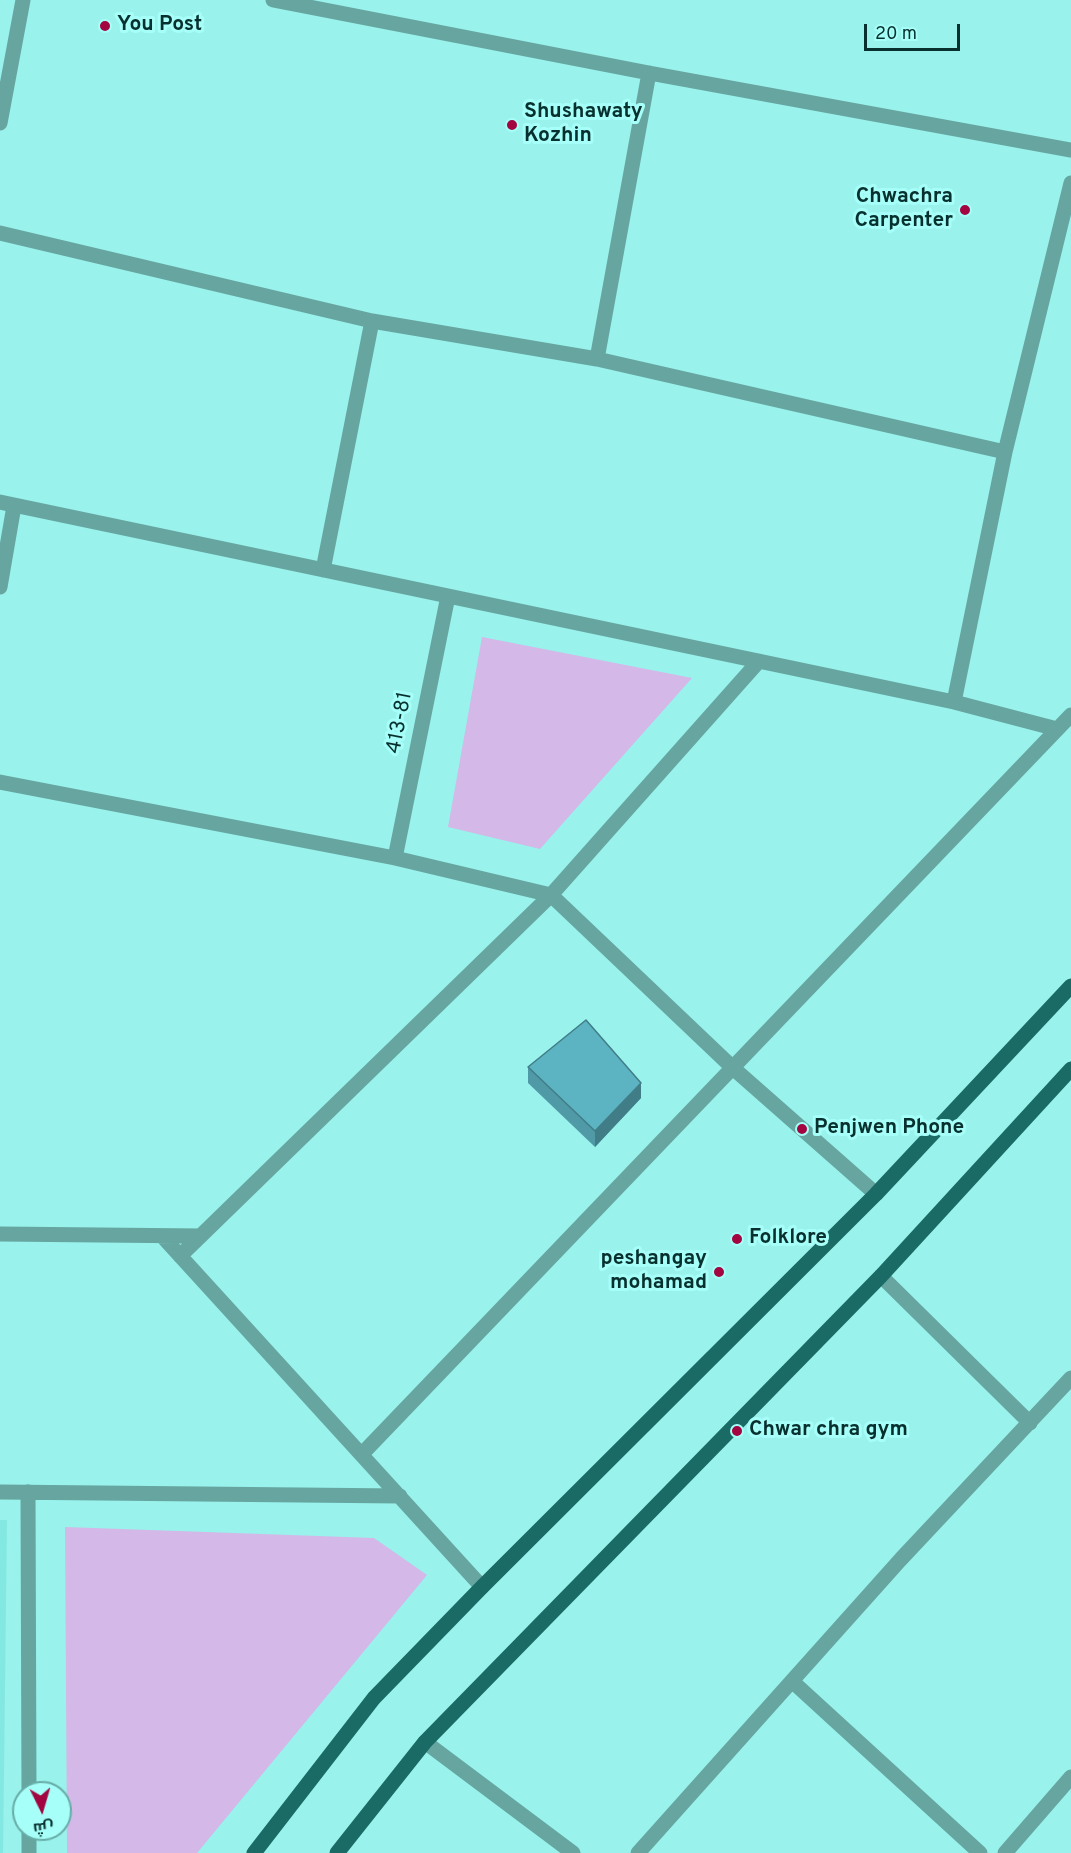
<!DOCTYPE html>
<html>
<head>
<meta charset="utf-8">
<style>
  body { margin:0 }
  #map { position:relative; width:1071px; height:1853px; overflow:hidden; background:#99f2eb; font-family:Overpass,Cairo,sans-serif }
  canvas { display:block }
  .north { position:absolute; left:12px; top:1781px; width:60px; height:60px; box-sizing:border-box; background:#a6fff8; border:2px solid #67aca7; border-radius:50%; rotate:175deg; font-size:16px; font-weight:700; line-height:24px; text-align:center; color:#08302e }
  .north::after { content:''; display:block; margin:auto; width:21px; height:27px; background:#a20540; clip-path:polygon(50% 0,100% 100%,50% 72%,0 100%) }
  .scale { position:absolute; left:864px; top:24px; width:96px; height:27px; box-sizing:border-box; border:3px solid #08302e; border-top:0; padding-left:8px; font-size:18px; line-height:21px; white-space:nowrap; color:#08302e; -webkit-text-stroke:4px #a6fff8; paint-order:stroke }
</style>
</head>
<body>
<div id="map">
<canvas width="1071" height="1853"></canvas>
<div class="north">ش</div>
<div class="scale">20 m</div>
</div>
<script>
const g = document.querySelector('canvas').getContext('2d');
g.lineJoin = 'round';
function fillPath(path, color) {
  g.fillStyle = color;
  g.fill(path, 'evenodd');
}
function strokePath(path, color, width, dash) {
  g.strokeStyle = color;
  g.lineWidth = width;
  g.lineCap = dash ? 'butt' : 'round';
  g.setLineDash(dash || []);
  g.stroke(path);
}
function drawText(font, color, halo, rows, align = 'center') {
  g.font = font + ' Overpass,sans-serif';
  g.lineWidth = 6;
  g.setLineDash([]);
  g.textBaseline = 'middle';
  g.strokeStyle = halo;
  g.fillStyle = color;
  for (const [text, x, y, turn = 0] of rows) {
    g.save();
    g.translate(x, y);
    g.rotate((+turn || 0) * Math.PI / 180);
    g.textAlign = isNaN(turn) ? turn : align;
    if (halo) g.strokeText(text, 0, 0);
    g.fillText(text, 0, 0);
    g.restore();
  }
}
fillPath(new Path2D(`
  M0,1520H7L3,1853H0Z`), '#83e8e1');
fillPath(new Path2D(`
  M482,637L692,678L540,849L448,827Z
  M65,1527L374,1538L427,1575L197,1853H67Z`), '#d3b8e8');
strokePath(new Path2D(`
  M273,0L649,73L1071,150
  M0,123L23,0
  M0,233L372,321L597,359L1005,452
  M597,359L649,73
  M0,502L954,702L1057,729
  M323,570L372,321
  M0,587L14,506
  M954,702L1005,452L1071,183
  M0,782L395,858L551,895L733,1068L876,1194
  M395,858L448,596
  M0,1234L201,1236
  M162,1236L482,1587
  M180,1256L551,895L759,661
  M881,1276L1030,1423
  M362,1454L1071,715
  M0,1492L400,1496
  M28,1492L29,1793
  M793,1682L980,1853
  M425,1742L573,1853
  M29,1829V1853
  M638,1853L901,1559L1071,1378
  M1005,1853L1071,1777`), '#66a5a0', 15);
strokePath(new Path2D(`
  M254,1853L374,1698L482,1587L876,1194L1071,986
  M337,1853L425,1742L881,1276L1071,1069`), '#1a6b66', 15);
fillPath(new Path2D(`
  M528,1067L641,1098L595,1147L528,1083Z`), '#4f9aa6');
fillPath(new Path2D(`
  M641,1083V1098L595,1147V1131Z`), '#407d87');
const building = new Path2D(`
  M586,1020L641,1083L595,1131L528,1067Z`);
fillPath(building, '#5cb3c1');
strokePath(building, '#407d87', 1.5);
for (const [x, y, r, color] of [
  [105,26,6,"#a20540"],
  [512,125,6,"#a20540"],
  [965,210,6,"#a20540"],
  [802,1129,6,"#a20540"],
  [737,1239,6,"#a20540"],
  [719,1272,6,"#a20540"],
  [737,1431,6,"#a20540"]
]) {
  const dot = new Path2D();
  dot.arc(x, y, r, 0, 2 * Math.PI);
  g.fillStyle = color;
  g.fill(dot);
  strokePath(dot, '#a6fff8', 2);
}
drawText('bold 21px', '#08302e', '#a6fff8', [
  ["You Post",117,26],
  ["Shushawaty",524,113],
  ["Kozhin",524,137],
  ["Chwachra",953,198,"right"],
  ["Carpenter",953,222,"right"],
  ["Penjwen Phone",814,1129],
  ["Folklore",749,1239],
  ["peshangay",707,1260,"right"],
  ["mohamad",707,1284,"right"],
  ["Chwar chra gym",749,1431]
], 'left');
drawText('21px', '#08302e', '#a6fff8', [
  ["413-81",401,723,-79]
]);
</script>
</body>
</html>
